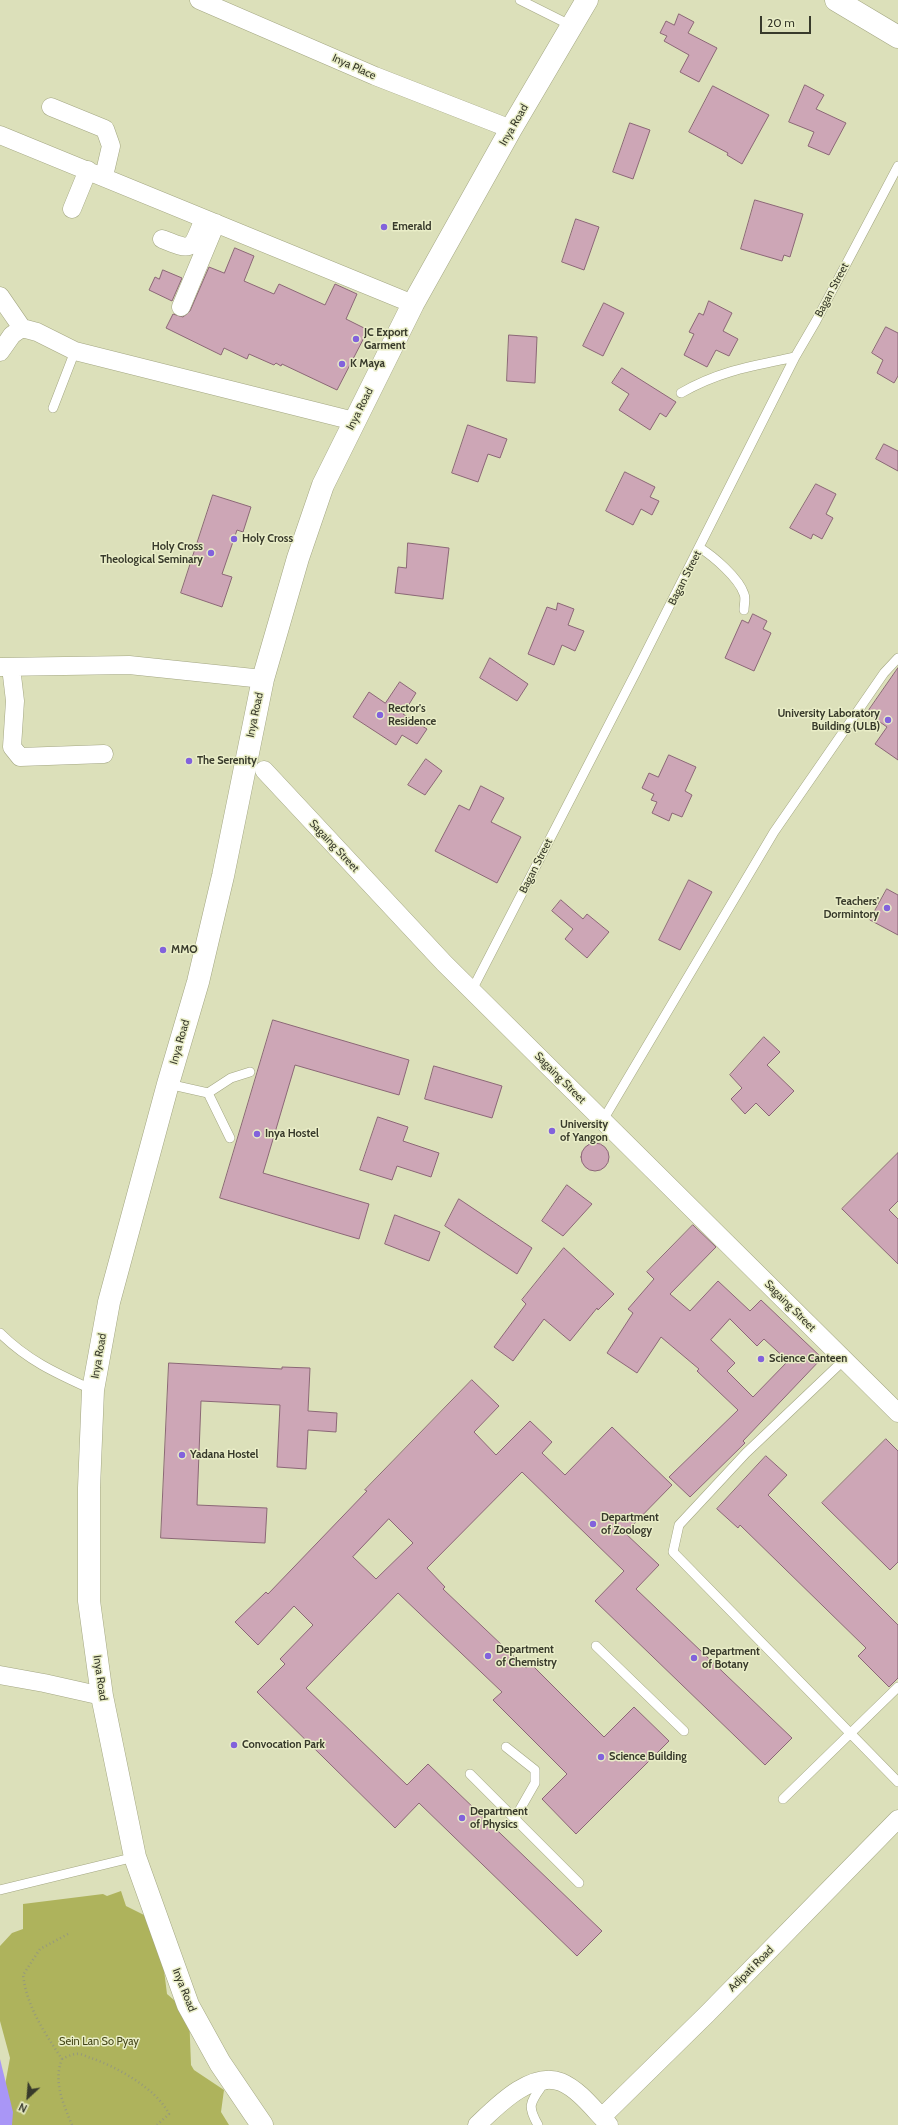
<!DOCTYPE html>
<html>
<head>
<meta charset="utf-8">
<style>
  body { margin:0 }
  #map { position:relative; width:898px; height:2125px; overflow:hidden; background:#dce0ba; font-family:Cabin,sans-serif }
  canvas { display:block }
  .north { position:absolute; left:8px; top:2077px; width:40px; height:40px; -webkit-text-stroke:3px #e9edc7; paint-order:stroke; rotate:206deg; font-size:11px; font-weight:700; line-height:16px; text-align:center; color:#383a2b }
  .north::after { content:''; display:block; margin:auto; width:14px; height:18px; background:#383a2b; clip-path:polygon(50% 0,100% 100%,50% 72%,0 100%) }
  .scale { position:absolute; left:760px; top:16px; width:51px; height:18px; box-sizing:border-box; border:2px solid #383a2b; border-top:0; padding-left:5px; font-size:12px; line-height:14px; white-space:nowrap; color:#383a2b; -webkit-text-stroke:3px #e9edc7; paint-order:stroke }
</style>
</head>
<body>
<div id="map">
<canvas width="898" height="2125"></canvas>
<div class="north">N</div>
<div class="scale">20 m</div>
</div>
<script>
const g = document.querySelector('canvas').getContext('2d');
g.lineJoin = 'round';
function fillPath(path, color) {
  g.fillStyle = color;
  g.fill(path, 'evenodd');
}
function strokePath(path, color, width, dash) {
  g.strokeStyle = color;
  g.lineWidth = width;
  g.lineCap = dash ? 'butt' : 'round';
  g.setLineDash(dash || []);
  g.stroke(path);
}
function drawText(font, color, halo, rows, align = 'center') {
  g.font = font + ' Cabin,sans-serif';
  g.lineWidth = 3;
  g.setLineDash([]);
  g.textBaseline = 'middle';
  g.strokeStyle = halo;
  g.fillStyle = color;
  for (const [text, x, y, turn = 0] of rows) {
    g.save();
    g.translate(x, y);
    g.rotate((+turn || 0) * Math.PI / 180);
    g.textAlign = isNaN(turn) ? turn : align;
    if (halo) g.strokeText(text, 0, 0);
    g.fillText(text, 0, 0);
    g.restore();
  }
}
fillPath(new Path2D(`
  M121,1891L126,1906L158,1922L167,1994L189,2013L191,2065L194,2070L224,2090L221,2112L229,2125H0V2112L10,2058L0,2021V1946L12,1933L23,1929V1904L103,1894L107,1896Z`), '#aeb35c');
fillPath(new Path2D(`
  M0,2059L13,2112L12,2125H0Z`), '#a996f6');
const building = new Path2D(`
  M679,14L694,22L688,33L717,48L699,82L680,72L689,55L664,41L667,36L660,33L666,21L674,25Z
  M805,85L824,95L816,109L846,123L829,155L808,146L814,132L789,122Z
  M713,86L769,115L742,164L727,155L728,153L689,132Z
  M630,123L650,130L633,179L613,172Z
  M755,200L803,214L790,257L784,255L782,261L741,249Z
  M576,219L599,227L584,270L562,262Z
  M235,248L254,256L244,281L274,294L279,284L325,305L335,284L357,294L346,319L368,330L337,390L282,364L281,366L276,363L274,365L249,354L247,359L224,348L221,355L166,328L173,314L183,317L190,311L209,267L224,273Z
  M163,270L182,278L172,301L149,290L155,277L159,279Z
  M709,301L732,313L723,331L738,339L729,356L716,350L707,367L684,355L694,334L689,332L699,313L703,315Z
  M604,303L624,313L603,356L583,346Z
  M886,327L898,333V376L894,383L877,373L883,360L872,353Z
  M509,335L537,337L535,383L507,381Z
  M622,368L676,402L666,417L660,413L650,430L619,410L629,394L612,383Z
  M468,425L507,439L500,458L488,454L478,482L452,473Z
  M884,444L898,451V471L876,459Z
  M625,472L655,487L650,497L659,501L652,515L641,509L633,525L606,511Z
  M816,484L836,494L826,514L833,518L822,539L813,534L811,539L790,528Z
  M213,495L251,507L243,532L237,530L222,574L232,577L222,607L181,593Z
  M408,543L449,548L443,599L395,593L398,567L406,568Z
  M558,603L574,609L568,625L584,631L575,651L562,645L554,665L528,654L547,607L556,610Z
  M753,614L767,621L763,629L771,633L754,671L725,658L742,620L748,623Z
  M490,658L528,684L517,701L480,678Z
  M898,668V760L875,744L887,727L867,713Z
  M400,682L416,693L403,714L427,729L417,744L402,735L396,745L353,717L369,692L385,703Z
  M669,755L696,767L685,791L692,795L682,817L672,813L669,821L652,813L657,802L651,800L654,794L642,788L649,773L658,777Z
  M426,759L442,771L425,795L408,785Z
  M481,786L504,798L491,822L521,837L497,883L435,851L459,805L469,810Z
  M689,880L712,892L680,950L659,940Z
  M887,889L898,895V935L870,920Z
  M561,900L583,919L587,914L609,932L587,958L565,939L573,929L552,911Z
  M273,1020L409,1060L399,1095L295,1065L263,1173L369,1204L359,1239L220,1198Z
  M764,1037L780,1052L767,1065L794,1091L769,1116L756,1103L745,1114L731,1099L742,1088L730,1075Z
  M434,1066L502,1086L492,1118L425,1099Z
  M378,1117L408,1127L403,1141L439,1153L431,1177L397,1166L392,1180L360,1170Z
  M581 1157a14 14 0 1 1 28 0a14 14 0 1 1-28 0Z
  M898,1153V1201L889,1210L898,1219V1264L842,1209Z
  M567,1185L592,1204L563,1236L542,1221Z
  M459,1199L532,1248L517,1274L445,1226Z
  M395,1215L440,1232L429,1261L385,1244Z
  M693,1225L716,1247L670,1294L690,1311L718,1281L750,1311L761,1300L822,1358L743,1441L745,1443L690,1497L669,1477L738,1410L697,1371L699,1369L661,1337L637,1373L607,1353L633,1313L628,1309L654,1279L647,1272ZM730,1319L757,1346L764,1339L788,1361L753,1397L727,1371L735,1363L711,1340Z
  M564,1248L614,1294L598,1310L597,1308L570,1341L544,1319L513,1361L494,1347L526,1304L522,1300Z
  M169,1363L282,1369V1367L310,1368L308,1411L337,1413L336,1432L308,1430L306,1469L277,1467L280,1405L201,1401L197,1505L267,1508L265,1543L161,1538Z
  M472,1380L499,1406L474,1432L496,1455L530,1421L552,1442L542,1453L565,1475L612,1427L672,1485L625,1533L659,1565L636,1589L792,1738L765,1765L595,1601L624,1571L522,1472L427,1568L445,1587L443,1589L526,1668L531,1664L604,1737L634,1707L669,1741L576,1834L542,1799L567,1774L493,1700L502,1692L398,1593L306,1688L407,1785L428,1764L602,1931L577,1956L419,1803L395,1828L257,1692L285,1664L280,1659L313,1625L294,1606L258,1645L235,1622L266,1592L268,1594L367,1491L365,1490ZM389,1519L413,1543L376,1579L353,1557Z
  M886,1439L898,1451V1562L890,1570L822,1503Z
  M766,1456L787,1475L768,1495L898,1625V1678L889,1687L858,1656L866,1648L740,1525L738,1528L717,1509Z`);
fillPath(building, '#cda6b6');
strokePath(building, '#8b6776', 1);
const lane = new Path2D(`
  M520,0L572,26
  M681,393C719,371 752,366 795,357
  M53,408L75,351
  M700,548C713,556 739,578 744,594C746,598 744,605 744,610
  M472,990L636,672L795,357L816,321L898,166
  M168,1084L208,1093L230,1138
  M208,1093L231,1078L250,1072
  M603,1120L774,832L884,673L898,658
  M0,1333C28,1361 58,1374 93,1390
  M844,1360L746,1453L679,1525L673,1552L898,1782
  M596,1646L684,1731
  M506,1747L535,1770V1783L515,1818
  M470,1774L579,1883
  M783,1799L898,1687
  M0,1890L135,1857
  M538,2125C527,2106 530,2103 542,2086L548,2084`);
const street = new Path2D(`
  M199,0L375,76L511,129
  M51,107L105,129L111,146L104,176
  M0,135L413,304
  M72,209L88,170
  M162,239C192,251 191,251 203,221
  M0,296L22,328
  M181,307L216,223
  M0,352L12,335L22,328L37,332L75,351L354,421
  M0,667L129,665L263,679
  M11,667L15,701L12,747L20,757L104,754
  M264,770L444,963L898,1413
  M0,1675L44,1683L102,1696
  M602,2117L707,2014L898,1819
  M477,2125C496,2107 531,2070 561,2082C580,2090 595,2111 609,2125`);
const secondary = new Path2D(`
  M262,2125L220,2063L188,2005L135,1857L102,1696L89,1601V1488L93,1390L109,1302L168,1084L198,982L223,876L263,679L298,558L323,485L413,304L511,129L587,0`);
const primary = new Path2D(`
  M836,0L898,37`);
strokePath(lane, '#a3a682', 10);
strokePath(street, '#a3a682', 19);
strokePath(secondary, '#a3a682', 23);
strokePath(primary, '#a3a682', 23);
strokePath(new Path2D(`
  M68,1934L40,1949L23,1975C27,2007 44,2032 62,2059C53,2082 63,2103 72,2125
  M62,2059C66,2057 72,2054 77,2054C81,2053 87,2057 91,2058C117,2067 157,2089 169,2114L157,2125`), '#96997d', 2.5, [1, 3]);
strokePath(lane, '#fff', 9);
strokePath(street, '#fff', 18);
strokePath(secondary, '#fff', 22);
strokePath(primary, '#fff', 22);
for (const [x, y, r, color] of [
  [384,227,4,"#8262dc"],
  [356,339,4,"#8262dc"],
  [342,364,4,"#8262dc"],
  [234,539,4,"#8262dc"],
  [211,553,4,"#8262dc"],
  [380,715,4,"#8262dc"],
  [888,720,4,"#8262dc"],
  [189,761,4,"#8262dc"],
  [887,908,4,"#8262dc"],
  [163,950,4,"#8262dc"],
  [552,1131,4,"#8262dc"],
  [257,1134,4,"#8262dc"],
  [761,1359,4,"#8262dc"],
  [182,1455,4,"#8262dc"],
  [593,1524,4,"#8262dc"],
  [488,1656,4,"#8262dc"],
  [694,1658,4,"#8262dc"],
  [234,1745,4,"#8262dc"],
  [601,1757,4,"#8262dc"],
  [462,1818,4,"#8262dc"]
]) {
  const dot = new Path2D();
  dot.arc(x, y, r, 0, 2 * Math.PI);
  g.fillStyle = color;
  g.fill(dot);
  strokePath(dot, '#e9edc7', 1.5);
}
drawText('11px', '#383a2b', '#e9edc7', [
  ["Inya Place",354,67,24],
  ["Inya Road",514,125,-60],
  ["Bagan Street",832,290,-62],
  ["Inya Road",360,409,-63],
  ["Bagan Street",685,578,-63],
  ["Inya Road",255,715,-78],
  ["Sagaing Street",334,846,47],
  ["Bagan Street",536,866,-63],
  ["Inya Road",180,1042,-74],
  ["Sagaing Street",560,1078,45],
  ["Sagaing Street",790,1306,45],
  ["Inya Road",99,1356,-80],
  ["Inya Road",100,1678,82],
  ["Adipati Road",751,1969,-45],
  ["Inya Road",184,1990,68]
]);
drawText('bold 11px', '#383a2b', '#e9edc7', [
  ["Emerald",392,227],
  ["JC Export",364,333],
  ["Garment",364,346],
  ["K Maya",350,364],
  ["Holy Cross",242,539],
  ["Holy Cross",203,547,"right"],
  ["Theological Seminary",203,560,"right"],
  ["Rector's",388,709],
  ["Residence",388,722],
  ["University Laboratory",880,714,"right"],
  ["Building (ULB)",880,727,"right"],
  ["The Serenity",197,761],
  ["Teachers'",879,902,"right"],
  ["Dormintory",879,915,"right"],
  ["MMO",171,950],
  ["University",560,1125],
  ["of Yangon",560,1138],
  ["Inya Hostel",265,1134],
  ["Science Canteen",769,1359],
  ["Yadana Hostel",190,1455],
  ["Department",601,1518],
  ["of Zoology",601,1531],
  ["Department",496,1650],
  ["of Chemistry",496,1663],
  ["Department",702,1652],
  ["of Botany",702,1665],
  ["Convocation Park",242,1745],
  ["Science Building",609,1757],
  ["Department",470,1812],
  ["of Physics",470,1825]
], 'left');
drawText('11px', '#444617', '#e9edc7', [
  ["Sein Lan So Pyay",99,2042]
]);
</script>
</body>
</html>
